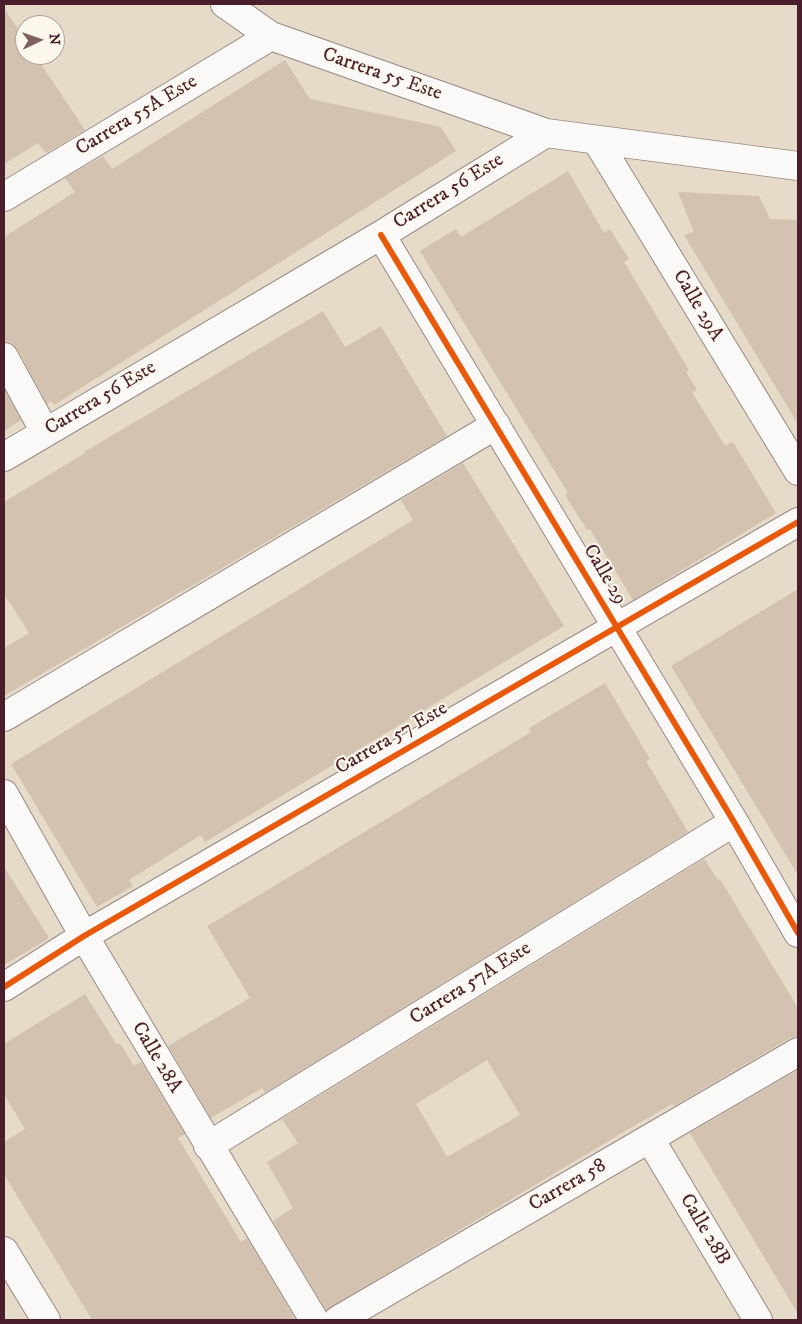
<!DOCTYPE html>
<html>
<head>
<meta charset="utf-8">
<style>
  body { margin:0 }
  #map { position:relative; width:802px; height:1324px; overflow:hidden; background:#e6dac9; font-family:"IM FELL DW Pica",serif }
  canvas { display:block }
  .frame { position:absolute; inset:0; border:5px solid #4a1f2b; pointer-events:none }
  .north { position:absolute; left:15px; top:15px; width:50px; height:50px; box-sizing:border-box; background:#fbf7ec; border:1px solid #b4a19f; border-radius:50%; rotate:87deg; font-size:14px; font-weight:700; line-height:20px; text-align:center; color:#4a1f2b }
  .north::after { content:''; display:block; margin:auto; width:18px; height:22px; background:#816062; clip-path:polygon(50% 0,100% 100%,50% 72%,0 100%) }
</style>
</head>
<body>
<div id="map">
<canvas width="802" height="1324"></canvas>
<div class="frame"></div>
<div class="north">N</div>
</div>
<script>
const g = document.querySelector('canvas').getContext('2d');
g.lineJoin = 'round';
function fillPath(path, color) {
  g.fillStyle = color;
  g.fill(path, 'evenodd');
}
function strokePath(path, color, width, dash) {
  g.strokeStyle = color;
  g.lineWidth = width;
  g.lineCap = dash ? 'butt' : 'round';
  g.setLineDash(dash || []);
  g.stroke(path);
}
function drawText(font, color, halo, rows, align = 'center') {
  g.font = font + ' "IM FELL DW Pica",serif';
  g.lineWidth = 4;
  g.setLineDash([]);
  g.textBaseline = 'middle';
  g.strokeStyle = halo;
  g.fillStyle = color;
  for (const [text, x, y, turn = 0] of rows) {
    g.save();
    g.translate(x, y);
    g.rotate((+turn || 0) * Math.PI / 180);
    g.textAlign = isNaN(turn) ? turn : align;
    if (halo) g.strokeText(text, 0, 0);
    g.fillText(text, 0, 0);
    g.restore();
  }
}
fillPath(new Path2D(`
  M4,8L25,40V55H35L85,130L46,153L38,143L4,164Z
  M285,60L310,99L441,127L456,151L54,405L51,401L47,404L18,350L12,343L4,341V237L75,192L65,178L103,156L112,169Z
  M568,171L604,233L610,229L629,259L624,262L689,370L686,372L697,390L692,392L725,446L733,442L776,513L633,600L590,529L587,530L565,495L568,493L420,251L456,229L461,237Z
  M678,192L759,196L770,219L798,220V424L684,235L694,232Z
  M323,311L345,347L381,326L447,436L4,696V648L29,633L4,594V502L85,453L84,452Z
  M4,389L21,420L4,431Z
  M463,463L564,626L205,842L201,835L129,880L133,886L97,907L11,764L413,520L401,500Z
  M798,589V875L671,666Z
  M605,683L650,759L646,761L688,832L265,1093L262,1088L211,1118L168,1046L250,998L207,926L495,754L531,732L529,728Z
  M704,859L718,880L720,879L798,1008V1036L790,1038L674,1106L672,1104L637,1124L326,1310L273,1221L293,1208L267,1162L298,1143L282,1119ZM487,1060L520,1115L447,1157L416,1104Z
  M4,867L48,936V939L4,965Z
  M85,994L117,1045L120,1043L134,1066L141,1062L185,1134L178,1138L241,1242L247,1238L296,1320H92L4,1174V1142L25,1129L4,1094V1044Z
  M798,1070V1314L690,1133Z`), '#d3c2af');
const minor = new Path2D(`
  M225,4L271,36L546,133L798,166
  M597,141L798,471
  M4,197L271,36
  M381,235L734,822L798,933
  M4,357L45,432
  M4,457L381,235L546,133
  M4,717L496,425
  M4,794L84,936L314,1320
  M4,987L84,936L798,522
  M650,1139L758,1320
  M208,1146L734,822
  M4,1251L46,1320
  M338,1320L798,1052`);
strokePath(minor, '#978a83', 30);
strokePath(minor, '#fbf9f7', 28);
strokePath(new Path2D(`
  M381,235L734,822L798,933
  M4,987L84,936L798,522`), '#e8590c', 6);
drawText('20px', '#4a1f2b', '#fbf7ec', [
  ["Carrera 55 Este",382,75,19],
  ["Carrera 55A Este",137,116,-31],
  ["Carrera 56 Este",449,192,-32],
  ["Calle 29A",697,306,59],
  ["Carrera 56 Este",101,399,-31],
  ["Calle 29",604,575,59],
  ["Carrera 57 Este",392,739,-30],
  ["Carrera 57A Este",471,984,-32],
  ["Calle 28A",156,1058,59],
  ["Carrera 58",568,1186,-30],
  ["Calle 28B",704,1230,59]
]);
</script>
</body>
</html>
